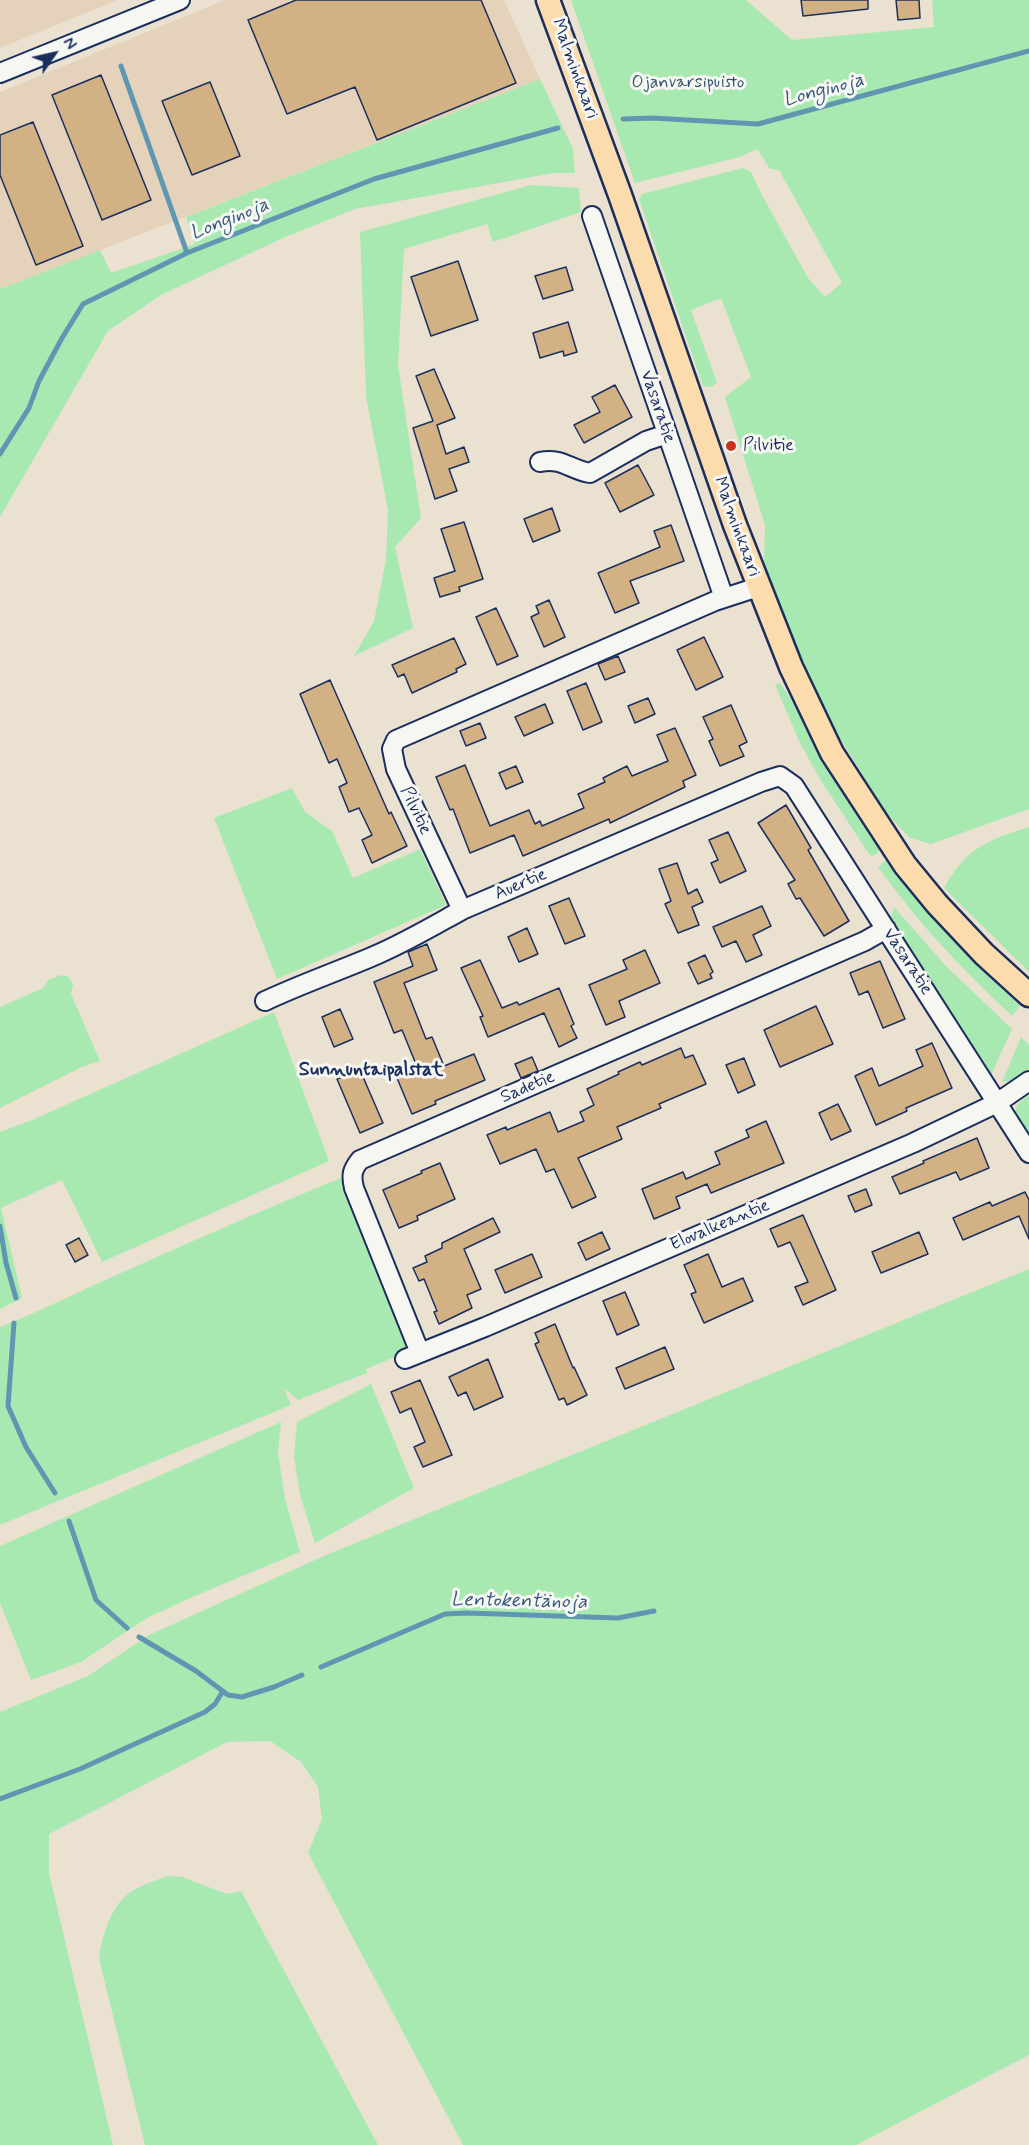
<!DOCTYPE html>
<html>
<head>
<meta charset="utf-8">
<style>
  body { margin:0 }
  #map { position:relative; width:1029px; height:2145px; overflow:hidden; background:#ebe1d1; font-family:Mynerve,sans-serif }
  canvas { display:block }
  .north { position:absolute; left:24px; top:24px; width:60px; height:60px; -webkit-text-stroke:4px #f6f6f2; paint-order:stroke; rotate:56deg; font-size:16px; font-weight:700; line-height:24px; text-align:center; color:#1b2f5e }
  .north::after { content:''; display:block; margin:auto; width:21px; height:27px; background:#1b2f5e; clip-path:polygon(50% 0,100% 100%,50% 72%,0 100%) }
</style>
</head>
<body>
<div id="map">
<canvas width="1029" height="2145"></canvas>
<div class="north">N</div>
</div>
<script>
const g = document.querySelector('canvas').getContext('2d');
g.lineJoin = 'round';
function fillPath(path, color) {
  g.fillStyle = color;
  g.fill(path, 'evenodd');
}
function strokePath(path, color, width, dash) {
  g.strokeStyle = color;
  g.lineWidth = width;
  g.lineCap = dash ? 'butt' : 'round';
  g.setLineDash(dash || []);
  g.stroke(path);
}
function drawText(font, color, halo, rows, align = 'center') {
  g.font = font + ' Mynerve,sans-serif';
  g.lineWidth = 6;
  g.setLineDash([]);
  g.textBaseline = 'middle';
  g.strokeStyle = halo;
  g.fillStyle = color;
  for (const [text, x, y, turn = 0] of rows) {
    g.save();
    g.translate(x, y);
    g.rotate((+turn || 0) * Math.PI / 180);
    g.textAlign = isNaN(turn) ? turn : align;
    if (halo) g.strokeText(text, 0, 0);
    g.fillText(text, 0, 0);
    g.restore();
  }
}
fillPath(new Path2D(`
  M0,0H118L0,48Z
  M225,0H504L540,79L0,289V92Z`), '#e4d3ba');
fillPath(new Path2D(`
  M571,0H746L792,40L934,27L932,0H1029V809L931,844L910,838L886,813L832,725L796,648L764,564L765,525L725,397L751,377L721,298L691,310L717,383L711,387L703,386L639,199L642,194L743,168L751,172L762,195L808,278L825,297L842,283L779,170L770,169L757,149L740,157L635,183Z
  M540,79L573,149L575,173H554L355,209L283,238L161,295L108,331L0,517V289L100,250L111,273L195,244L186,217Z
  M531,185L579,188L581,212L493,242L487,224L404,249L398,365L421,518L395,547L413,628L354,656L374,621L386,560L388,510L366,397L360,232Z
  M780,683L800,713L879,849L878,853L872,856L869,854L818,776L799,741L775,685Z
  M292,788L305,812L332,831L353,878L420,849L446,905L277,979L214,818Z
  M1029,827V972L944,888C966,848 987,840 1029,827Z
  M886,860L964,949L1020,1006L1012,1016C963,970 917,922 878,867Z
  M894,907L945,965L1012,1029L991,1075L890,921Z
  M61,975L69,977L73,985L71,994L100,1061L84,1066L0,1108V1007L43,988L48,980Z
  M274,1012L329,1161L102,1262L62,1180L1,1208L22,1298L0,1309V1132L32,1120Z
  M1021,1037L1029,1045V1068L1015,1081L1002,1082Z
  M1029,1095V1139C1017,1120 1006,1110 1029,1095Z
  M341,1178L411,1344L407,1352L366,1369L367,1373L298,1400L284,1388L291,1405L0,1525V1327C36,1313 70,1296 105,1280C184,1245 262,1210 341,1178Z
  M1029,1269V2055L856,2145H463L308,1853L322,1819L318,1787L301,1762L270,1741L227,1742L49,1834V1873L113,2145H0V1712L88,1676L149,1635L326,1555Z
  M371,1384L414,1488L315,1543L300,1495L294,1456L297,1422Z
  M281,1422L278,1452L285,1499L300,1552L190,1598L147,1618L81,1662L31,1680L0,1603V1546Z
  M168,1876L182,1877L227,1894L241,1891L378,2145H145L99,1959C101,1938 111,1907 128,1894C140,1885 154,1881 168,1876Z`), '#a8e9b2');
strokePath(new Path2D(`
  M121,66L187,253
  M623,119L652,118L758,124L1029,51
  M0,454L29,408L39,381L62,338L83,304L187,253L374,179L558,128
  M0,1226L6,1263L16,1298
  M14,1323L8,1406L26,1447L55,1493
  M69,1521L96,1600L127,1628
  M139,1637L196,1671L228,1695L242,1697L274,1687L302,1675
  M321,1667L445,1614L467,1613L618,1618L654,1611
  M0,1799L80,1769L205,1712L215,1704L223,1691`), '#5f97b2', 5);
const building = new Path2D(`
  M296,0H481L516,83L377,140L355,87L287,114L248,20Z
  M801,0H868V9L803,16Z
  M896,0H919L920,18L898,20Z
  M101,75L151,200L102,220L52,95Z
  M210,82L240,156L192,175L162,101Z
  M33,122L83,246L36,265L0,175V135Z
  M458,261L478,320L431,336L411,277Z
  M566,267L573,290L543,299L535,276Z
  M568,322L577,352L564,356L563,351L540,358L533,333Z
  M434,369L455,418L437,425L446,454L464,447L469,462L449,469L457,491L435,499L413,428L433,421L416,376Z
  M615,385L632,417L584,443L574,425L600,412L592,397Z
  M638,465L654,495L620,512L605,483Z
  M552,508L560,531L533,542L524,519Z
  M464,522L483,579L459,587L460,591L440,597L434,578L455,571L441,529Z
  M671,525L684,561L630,581L639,603L615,613L598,573L660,547L654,531Z
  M549,600L565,637L544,647L531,617L539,613L536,606Z
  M496,608L518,656L497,665L476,617Z
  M704,637L723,677L696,690L677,650Z
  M454,638L466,664L456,669L457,672L412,693L404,674L398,677L392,665Z
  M618,656L625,672L605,680L598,664Z
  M330,680L389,814L391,812L407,846L372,863L362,840L372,835L359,808L349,812L339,787L347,783L337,759L329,763L300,694Z
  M586,683L602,722L583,730L567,691Z
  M648,698L655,714L635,723L628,706Z
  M545,704L553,723L524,736L515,717Z
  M731,705L747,742L739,746L744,756L720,766L709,741L713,739L703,717Z
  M480,723L486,738L466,746L460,731Z
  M675,728L696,775L683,781L685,787L610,823L609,819L523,856L514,835L470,853L453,809L450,810L436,777L465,765L490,826L529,810L535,824L540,821L542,826L584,808L578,794L605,782L603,778L627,766L632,776L668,761L657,735Z
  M516,766L523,782L506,789L499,773Z
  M786,805L811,848L808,850L849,921L824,936L800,898L796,899L788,884L795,880L758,823Z
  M728,832L746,871L720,883L711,863L718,860L709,840Z
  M677,863L688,894L697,889L703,902L692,907L699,925L678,933L665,904L671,901L659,869Z
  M569,898L585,936L565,944L549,906Z
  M762,906L771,926L753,935L762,955L746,962L736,941L722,947L713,927Z
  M527,928L538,954L519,962L508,937Z
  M427,944L437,970L404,983L426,1039L432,1037L444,1066L474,1054L485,1080L435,1101L436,1104L412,1114L397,1078L418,1069L402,1030L394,1033L374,982L413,966L408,952Z
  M645,950L660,983L619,1001L625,1017L606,1025L589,985L627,969L623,960Z
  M705,955L713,972L710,974L712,978L698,984L688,963Z
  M480,960L502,1008L517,1002L519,1005L559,988L574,1024L571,1026L577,1038L559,1047L544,1013L488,1037L480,1017L483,1016L461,968Z
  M880,961L905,1019L883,1028L868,991L859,995L850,973Z
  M816,1006L833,1044L780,1067L764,1030Z
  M340,1009L353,1039L334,1047L322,1017Z
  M932,1043L952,1088L906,1108L907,1111L876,1125L855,1076L872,1068L879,1086L923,1066L916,1050Z
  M681,1048L685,1058L693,1055L706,1084L659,1104L661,1108L617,1127L622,1139L578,1158L596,1197L572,1208L554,1169L546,1172L536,1149L500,1164L487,1135L506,1127L507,1130L550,1112L558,1132L584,1121L580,1112L594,1105L587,1089L619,1074L618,1072L640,1062L642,1065Z
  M532,1057L538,1071L521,1078L515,1064Z
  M744,1058L755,1085L738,1093L726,1065Z
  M360,1070L383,1123L360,1133L337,1079Z
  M838,1104L851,1131L831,1140L819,1113Z
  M766,1121L784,1163L711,1193L707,1184L676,1197L680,1208L654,1219L642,1189L683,1172L686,1179L720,1164L715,1152L749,1137L746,1130Z
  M977,1138L989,1168L960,1180L956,1172L900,1194L892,1177L924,1163L923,1161Z
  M440,1163L455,1199L417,1216L418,1220L399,1228L383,1190L422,1173L421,1171Z
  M866,1189L872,1205L855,1212L848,1196Z
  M1025,1192L1029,1200V1239L1019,1216L963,1240L953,1218L990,1202L992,1206Z
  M803,1215L836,1290L803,1305L795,1287L808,1282L790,1242L778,1247L770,1229Z
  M493,1218L500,1232L464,1249L481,1289L467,1295L472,1308L439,1324L434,1312L437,1311L424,1279L419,1281L413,1268L427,1262L425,1256L442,1248V1243Z
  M602,1232L610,1249L586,1260L578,1243Z
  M919,1232L928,1254L881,1273L872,1252Z
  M79,1238L88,1255L75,1262L66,1245Z
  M532,1254L542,1277L505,1293L495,1270Z
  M708,1254L722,1287L743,1278L753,1301L704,1323L691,1294L696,1292L684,1265Z
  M625,1292L639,1325L617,1335L603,1301Z
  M555,1324L573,1368L574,1367L587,1395L567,1405L564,1398L559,1400L535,1344L539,1342L535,1333Z
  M665,1347L674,1369L625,1389L616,1368Z
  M488,1359L503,1397L474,1410L466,1392L458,1396L449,1377Z
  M420,1380L452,1455L423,1467L414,1447L425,1442L411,1408L400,1413L391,1392Z`);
fillPath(building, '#d2b185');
strokePath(building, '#1b2f5e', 1.5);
const minor = new Path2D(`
  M0,73L180,0
  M592,216L724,598
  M540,462C561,457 571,470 590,473L646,441L667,434
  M462,910L396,769L392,749L396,740L715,601L758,587
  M265,1001C301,984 339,971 376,955C406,942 433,926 462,910L761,782L780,776L794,786L1029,1153
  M420,1353L354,1188C351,1175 352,1170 360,1160L865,941L886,929
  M405,1359L485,1327L913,1143L997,1103L1029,1081`);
const major = new Path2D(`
  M548,0L620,195L735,525L791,667L832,753L905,865L937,904L984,954L1029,995`);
strokePath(minor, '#1b2f5e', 22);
strokePath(major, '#1b2f5e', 27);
strokePath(minor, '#f6f6f2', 18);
strokePath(major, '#fcdcac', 22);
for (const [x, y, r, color] of [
  [731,446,6,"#c8321e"]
]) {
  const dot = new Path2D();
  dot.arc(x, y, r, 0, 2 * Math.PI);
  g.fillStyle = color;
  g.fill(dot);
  strokePath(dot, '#f6f6f2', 2);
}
drawText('18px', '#1b2f5e', '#f6f6f2', [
  ["Malminkaari",574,69,70],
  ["Vasaratie",657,407,71],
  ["Malminkaari",736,527,70],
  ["Pilvitie",415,811,65],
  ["Auertie",521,885,-23],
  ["Vasaratie",907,962,57],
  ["Sadetie",528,1088,-23],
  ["Elovalkeantie",720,1226,-23]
]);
drawText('18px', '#37546f', '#f6f6f2', [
  ["Ojanvarsipuisto",688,83]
]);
drawText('18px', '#1b2f5e', '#f6f6f2', [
  ["Pilvitie",743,446]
], 'left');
drawText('italic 20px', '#385a81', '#f6f6f2', [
  ["Longinoja",824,91,-15],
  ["Longinoja",230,220,-22],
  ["Lentokentänoja",519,1602,1]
]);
drawText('bold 20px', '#1b2f5e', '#f6f6f2', [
  ["Sunnuntaipalstat",371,1071]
]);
</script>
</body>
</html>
